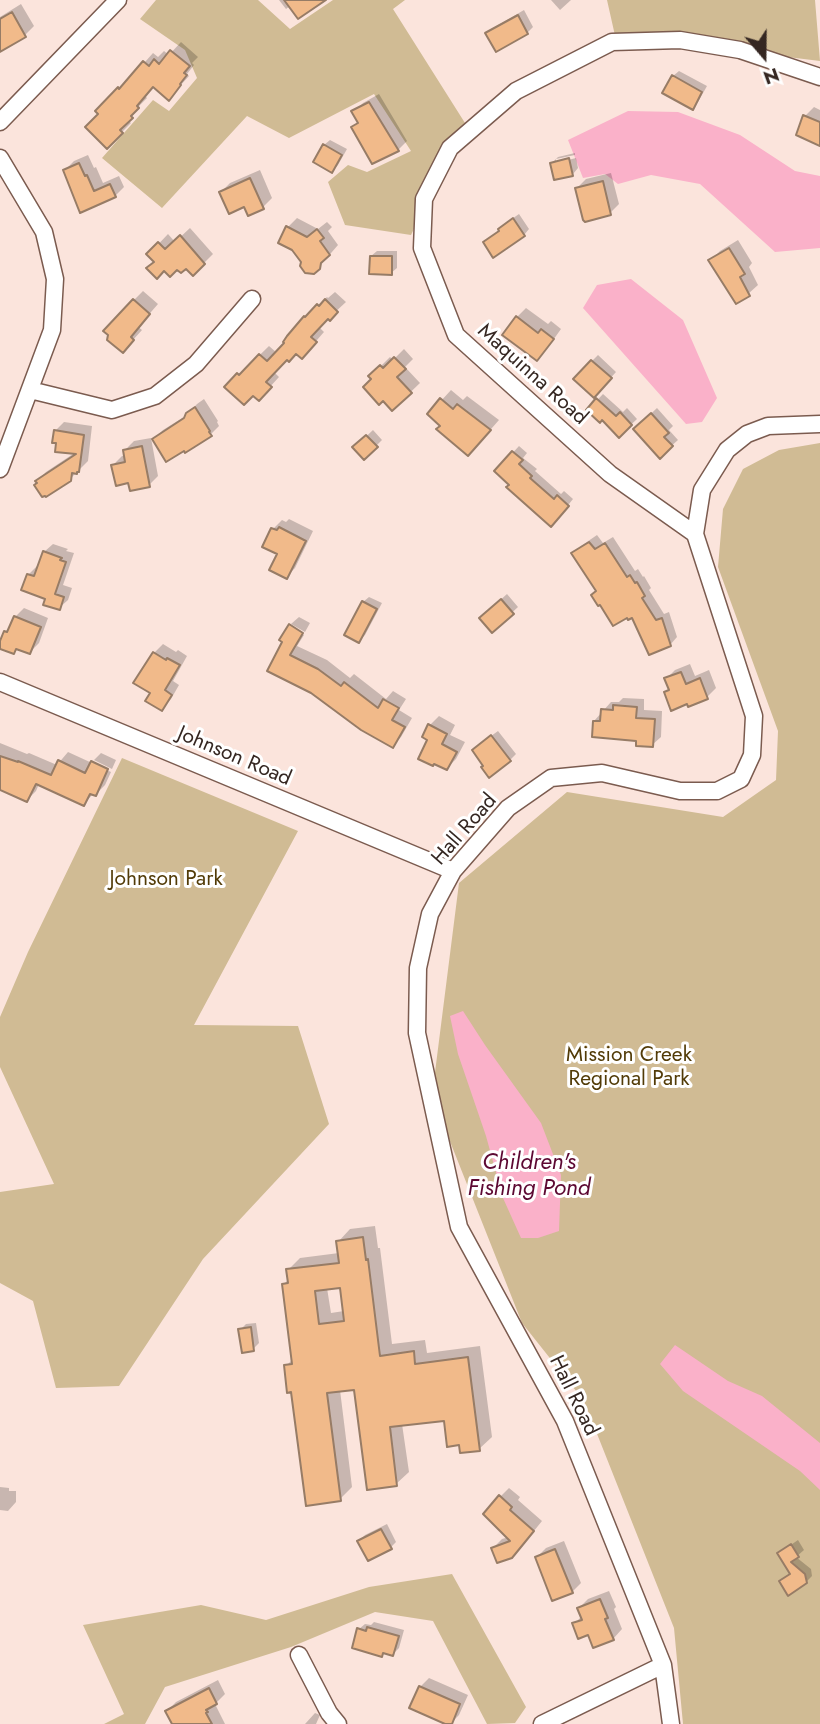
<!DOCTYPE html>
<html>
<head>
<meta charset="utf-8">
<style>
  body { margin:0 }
  #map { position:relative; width:820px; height:1724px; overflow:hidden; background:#fbe4dc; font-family:Jost,sans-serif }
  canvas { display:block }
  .north { position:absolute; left:729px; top:21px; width:70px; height:70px; -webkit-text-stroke:5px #fff; paint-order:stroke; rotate:160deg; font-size:19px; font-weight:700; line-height:28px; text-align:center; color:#352722 }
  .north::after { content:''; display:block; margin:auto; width:24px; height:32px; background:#352722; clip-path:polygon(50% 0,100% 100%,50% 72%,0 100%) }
</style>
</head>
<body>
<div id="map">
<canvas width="820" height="1724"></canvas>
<div class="north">N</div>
</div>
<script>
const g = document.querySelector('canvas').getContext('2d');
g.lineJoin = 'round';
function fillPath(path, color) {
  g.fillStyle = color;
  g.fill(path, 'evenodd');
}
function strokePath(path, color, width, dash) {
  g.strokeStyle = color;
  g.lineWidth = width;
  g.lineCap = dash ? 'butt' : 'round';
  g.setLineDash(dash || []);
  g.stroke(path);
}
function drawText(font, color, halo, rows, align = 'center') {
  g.font = font + ' Jost,sans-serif';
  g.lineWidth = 6;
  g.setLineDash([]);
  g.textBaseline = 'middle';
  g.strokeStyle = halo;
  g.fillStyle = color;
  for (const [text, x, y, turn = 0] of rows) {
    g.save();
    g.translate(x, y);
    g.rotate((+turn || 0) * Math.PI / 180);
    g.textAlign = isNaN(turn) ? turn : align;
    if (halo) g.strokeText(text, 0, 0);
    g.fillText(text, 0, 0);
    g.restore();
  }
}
fillPath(new Path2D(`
  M156,0H258L290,29L333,0H405L393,9L465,123L411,235L345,225L328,182L348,165L367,172L411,151L374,94L289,138L247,116L162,208L102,158L153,100L169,111L197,78L185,50L140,19Z
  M607,0H815L820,61L747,52L616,40Z
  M820,443V1724H683L674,1628L584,1401L522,1323L432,1096L459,883L567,792L723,817L776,780L778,731L718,567L723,509L743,469L779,450Z
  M122,758L298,831L194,1025L298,1026L329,1124L203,1259L119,1386L56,1388L33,1301L0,1283V1192L54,1184L0,1067V1017L28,952Z
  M452,1574L526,1707L515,1723L487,1724L433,1621L375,1612L291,1647L165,1687L145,1724H104L124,1714L83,1625L201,1605L266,1620L369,1587Z`), '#d0bb94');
fillPath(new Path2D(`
  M628,111L678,112L740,135L795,171L820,176V248L775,252L700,184L651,175L618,184L605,174L583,178L568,140Z
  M631,279L683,320L717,398L702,422L686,424L583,308L597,285Z
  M463,1011L485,1045L541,1123L561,1175L559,1231L538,1238H521L503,1198L486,1136L458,1054L450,1016Z
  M675,1345L728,1381L762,1396L820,1443V1490L800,1471L683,1391L660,1364Z`), '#fab1c9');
fillPath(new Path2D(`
  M279,0H322L290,6L286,9Z
  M551,0H571L560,10Z
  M21,4L34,26L25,35L0,50V17Z
  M524,10L533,27L527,33L496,50L487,33L493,28Z
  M181,42L198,57L192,63L194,65L187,74L189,76L169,98L153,86L145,96L147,98L139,106L140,108L128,120L131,123L107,147L100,114L97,111L129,80L153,53L158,57L164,51L169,55Z
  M679,71L707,86L698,102L692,108L673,76Z
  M379,94L407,141L398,150L354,127L359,121L354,112L363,103Z
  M814,107L820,110V143L805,116Z
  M330,140L347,149L338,165L332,171L324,145Z
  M575,153V155L556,159V163L576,158L578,168L573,174L556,178L552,163L558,157Z
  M88,155L94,168L96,167L103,183L119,176L124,187L115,196L81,210L65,170L74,161Z
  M260,170L272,198L263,207L245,205L221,192L230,183Z
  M611,173L619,204L610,213L577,188L586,179Z
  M519,214L529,229L524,235L485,242L500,230L506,223Z
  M297,218L318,229L327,222L332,227L328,231L338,245L319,267L302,261L288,227Z
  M190,228L213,254L193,274L186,266L165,269L149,254L168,234L175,242Z
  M738,240L752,263L749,267L758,285L748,294L711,260L720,251Z
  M377,251H397V268L391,273L371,256Z
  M143,291L158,304L138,327L142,330L123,351L134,300Z
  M335,292L346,302L319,327L324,332L310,348L297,352L287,358L274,372L279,377L259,399L254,393L227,387L269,346L277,353L314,309L327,297L328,298Z
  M526,308L548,324L551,321L561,329L546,350L537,359L517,317Z
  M404,349L413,359L405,367L420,383L393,409L371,376L390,357L393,360Z
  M598,355L616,372L594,396L592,361Z
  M451,390L463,400L467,396L499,420L477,445L442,425L429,414Z
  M603,394L623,412L627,408L637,419L619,436L602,418L588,410Z
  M204,399L218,421L217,422L219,426L210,435L184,449L154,439L163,430L187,415L197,404Z
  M657,408L673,426L669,430L678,440L660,456L635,429Z
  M64,422L92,426L88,461L70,479L39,483L37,481L46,472L76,452L55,431Z
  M373,430L382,440L364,458L355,447Z
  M151,438L158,476L149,485L130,481L113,465L122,456H126L125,450L134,441Z
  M519,446L527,453L523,458L537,469L535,471L561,494L564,491L573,499L557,519L496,471Z
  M289,519L313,531L295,568L286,577L273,529L282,520L286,522Z
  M597,535L603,543L613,537L635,571L638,569L643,577L644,576L651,588L649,590L664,614L669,612L677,637L670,645L633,615L598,590L574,554L581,546Z
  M53,544L68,549L66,551L74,553L63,585L72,588L68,600L59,608L48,598L28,575L37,566L39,567L44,552Z
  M507,594L518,607L492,631L487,612Z
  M369,597L382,603L365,635L359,641L363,602Z
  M24,608L48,618L39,643L30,652L19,648L14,652L0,647L5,632L12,625L15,617Z
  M299,617L310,623L305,632L291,624Z
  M290,627L304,635L297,646L327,660L350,678L354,674L386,699L393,691L406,699L399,710L412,718L401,737L393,745L312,692L270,671Z
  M163,644L176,652L178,650L187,656L173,681L179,685L171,699L162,708L152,692L154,653Z
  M690,664L695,676L709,670L716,688L707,697L666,693L670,688L666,679L675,670Z
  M623,698L644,699V710L662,711L661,737L652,745L594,721L611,702H619Z
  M439,716L455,725L450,735L465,742L456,759L447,768L430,739V725Z
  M498,731L516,754L510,760L480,744Z
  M0,743L27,754L29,753L57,765L68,752L92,763L93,760V764L111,772L105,785L96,794L94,793L84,804L39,784L36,791L27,800L0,789Z
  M101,753L116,760L112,769L94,760Z
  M375,1226L378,1248H380L392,1344L425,1340L427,1353L480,1346L492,1437L479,1449L461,1443L446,1419L402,1424L409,1472L396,1484L356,1388L340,1390L352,1487L340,1499L293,1390L286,1366L293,1359L284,1284L289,1279L288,1270L300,1258L339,1253L338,1242L350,1229ZM341,1286L344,1311L331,1313L327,1288Z
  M256,1323L259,1343L253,1349L240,1330L246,1324Z
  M0,1487L9,1488V1491H16V1502L8,1511L0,1510Z
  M509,1488L520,1497L518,1500L542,1521L521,1547L493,1548L502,1539L509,1537L501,1496Z
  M387,1524L396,1542L391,1547L359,1541L365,1535Z
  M798,1540L804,1550L796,1557L811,1569L812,1576L806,1582L781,1581L792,1573L779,1553Z
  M564,1541L581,1583L572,1592L537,1557L546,1548Z
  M609,1591L616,1607L614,1609L622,1629L613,1639L589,1633L574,1624L582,1616L579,1608L588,1599Z
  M374,1622L404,1630L399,1648L393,1654L385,1652L382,1655L359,1629L365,1624L371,1625Z
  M429,1678L468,1695L459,1715L450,1724L420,1687Z
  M218,1680L225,1694L215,1704L225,1724H174L167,1711L176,1702Z
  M315,1713L320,1715L316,1724H305Z`), '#0003');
const building = new Path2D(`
  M284,0H326L298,19Z
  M12,12L26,37L0,52V19Z
  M518,15L528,34L496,52L485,33Z
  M170,50L190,66L184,73L187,75L180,84L181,85L169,101L153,87L137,106L139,108L131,116L133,118L120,130L123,133L107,149L85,127L98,114L95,111L118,87L119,89L143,61L149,66L154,59L159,64Z
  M672,75L702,92L693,110L662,93Z
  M369,102L399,151L372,164L351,127L358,123L351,111Z
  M803,115L820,122V146L796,135Z
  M323,144L342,155L332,173L313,162Z
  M569,158L573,176L554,180L550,163Z
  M79,163L85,176L87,175L94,191L110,184L116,197L80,213L63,170Z
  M250,178L264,209L248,216L244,207L229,214L219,192Z
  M603,181L611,215L585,222L583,220L575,188Z
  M513,218L525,236L493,258L483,242L499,231L498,229Z
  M286,226L307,237L317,229L324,238L320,241L330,255L321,263L320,269L314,274L305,273L300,266L301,262L292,250L278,243Z
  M180,235L205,264L193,276L186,269L181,273L177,270L170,277L164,271L157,279L146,268L154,262L146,254L158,242L165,249Z
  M729,248L745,274L740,277L750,296L736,304L708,260Z
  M370,256H392V275L369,274Z
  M133,299L150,314L131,337L134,340L123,353L107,340L108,335L103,331Z
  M325,299L338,312L330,321L328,319L311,337L317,342L302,359L296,354L289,362L287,360L266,382L272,387L259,401L253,396L244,405L224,387L237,373L239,375L259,354L267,361L284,343L283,342L287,336L304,316L305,317L317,304L319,306Z
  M516,316L538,333L541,329L554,339L537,361L502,335Z
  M394,357L406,369L397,377L412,393L392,411L383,401L379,405L363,387L371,379L368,376L380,365L383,368Z
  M591,360L612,378L594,398L573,379Z
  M440,398L453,409L457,404L491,430L468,456L436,429L440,426L427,414Z
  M596,398L616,416L620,412L632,425L619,438L602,420L600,423L586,410Z
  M195,407L210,431L209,432L212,436L185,453L184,451L166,462L152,439L184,418L186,413Z
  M651,413L669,433L664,437L673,446L660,459L633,429Z
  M54,430L84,435L79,472H77V474L72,473L71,481L46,497L45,496L42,497L34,485L37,483L35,481L76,454L55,452L56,443H52Z
  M366,435L378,447L364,460L352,447Z
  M142,446L150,487L130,491L128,483L116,486L111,465L125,462L123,450Z
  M512,451L523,460L519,464L532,476L530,478L554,499L557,495L569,506L551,527L506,487L509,485L494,471Z
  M279,527L306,541L287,579L269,570L277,554L262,547L271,528L277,530Z
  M589,542L595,549L605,543L627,577L630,575L635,583L637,582L645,596L642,598L656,620L662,618L671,646L649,655L632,618L628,620L627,618L613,626L600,605L598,606L591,595L596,591L571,553Z
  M43,551L62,558L60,560L66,562L55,594L64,597L60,610L43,605L45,599L21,590L27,574L34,576Z
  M501,599L514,614L492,633L479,618Z
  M362,601L377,609L359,643L344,635Z
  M14,616L41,627L30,654L16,649L14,654L0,649V641L4,631L7,632Z
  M289,624L303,633L290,655L318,669L341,686L344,682L378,708L383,699L399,708L392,720L405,727L393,748L361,730L311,693L267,671L282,642L279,640Z
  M153,652L166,660L167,658L180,665L165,690L172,695L162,711L145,701L150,693L133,683Z
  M681,672L686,684L700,678L708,699L688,707L687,704L671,711L664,692L669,690L664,678Z
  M613,705L637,707L636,718L655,719L653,747L636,746V741L592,737L593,721H600L601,709L613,710Z
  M428,724L447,734L442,744L457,752L447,770L434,764L433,766L418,759L427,740L422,737Z
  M491,735L511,761L489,778L481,767L483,766L472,750Z
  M0,756L18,762V761L51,775L58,760L85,773L91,761L108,769L96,796L90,794L84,806L36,784L27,802L0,790Z
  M363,1237L366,1260L368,1259L380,1356L414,1351L415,1364L468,1357L480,1451L460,1453L459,1445L447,1447L444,1421L390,1427L397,1486L367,1490L354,1390L327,1393L341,1501L306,1506L291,1392L287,1393L284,1365L292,1364L282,1284L288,1283L286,1269L339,1263L336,1241ZM340,1288L344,1321L319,1324L315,1291Z
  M251,1327L254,1351L242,1353L238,1329Z
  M499,1495L512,1507L510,1510L534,1531L512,1558L497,1563L491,1548L510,1541L483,1514Z
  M381,1529L392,1549L368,1561L357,1541Z
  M791,1544L799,1557L791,1562L805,1574L807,1583L788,1596L779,1581L790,1574L777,1553Z
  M555,1549L573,1593L552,1601L535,1557Z
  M600,1599L608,1618L605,1619L614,1640L593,1648L588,1635L578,1639L572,1623L582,1620L577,1608Z
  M367,1627L399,1636L393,1656L383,1653L382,1657L352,1648L357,1628L366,1631Z
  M419,1686L460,1704L452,1724H445L409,1708Z
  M209,1688L217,1704L206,1710L208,1712L206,1713L212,1724H172L165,1711Z`);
fillPath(building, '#f1ba8a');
strokePath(building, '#977c66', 2);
const minor = new Path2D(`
  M0,122L118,0
  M0,158L44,232L55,279L52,330L0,469
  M30,390L112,410L155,396L196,364L252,299
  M695,534L610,474L456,335L422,248L424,199L450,148L516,91L612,42L680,40L740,50L820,77
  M0,682L453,871
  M299,1655L329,1713L338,1724
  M542,1724L663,1665
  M671,1724L663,1665L565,1421L459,1227L417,1033L418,968L430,914L453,871L508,808L551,778L602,773L680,791H717L741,779L752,755L754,716L695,534L702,490L727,450L747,434L768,426L820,424`);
strokePath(minor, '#7b5b4f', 19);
strokePath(minor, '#fff', 16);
drawText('21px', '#352722', '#fff', [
  ["Maquinna Road",532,375,42],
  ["Johnson Road",234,757,23],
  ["Hall Road",465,830,-49],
  ["Hall Road",573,1396,64]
]);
drawText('21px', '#523b07', '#fff', [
  ["Johnson Park",166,880],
  ["Mission Creek",629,1056],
  ["Regional Park",629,1080]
]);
drawText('italic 23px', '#5c0832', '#fff', [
  ["Children's",529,1163],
  ["Fishing Pond",529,1189]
]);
</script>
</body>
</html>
